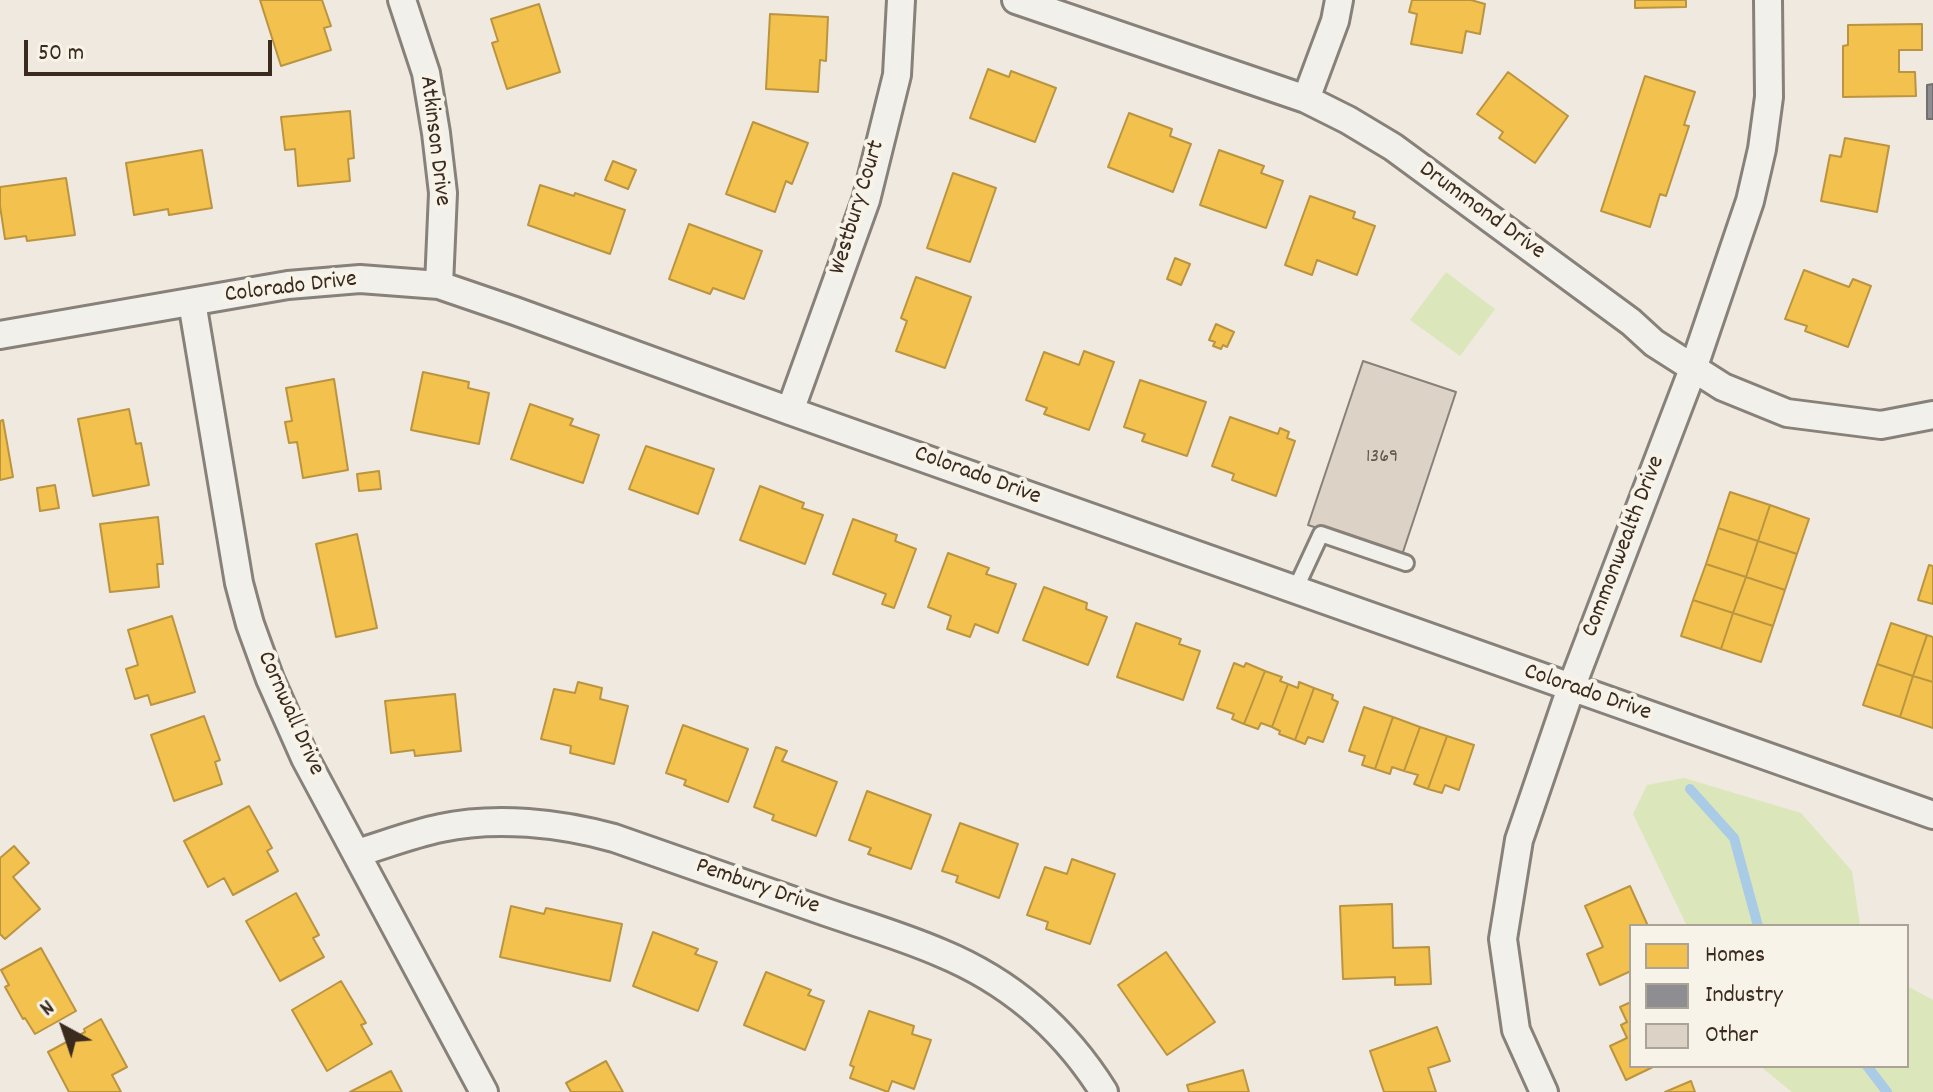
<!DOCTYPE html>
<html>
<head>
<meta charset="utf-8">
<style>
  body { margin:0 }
  #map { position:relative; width:1933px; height:1092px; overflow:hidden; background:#efe9df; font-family:Dekko,sans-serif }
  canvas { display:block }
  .legend { position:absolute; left:1629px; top:924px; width:280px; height:144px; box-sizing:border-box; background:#f7f3e8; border:2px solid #aca397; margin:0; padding:10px 14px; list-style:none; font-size:24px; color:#3b2a1e }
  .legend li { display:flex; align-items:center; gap:16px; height:40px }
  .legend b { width:40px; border:2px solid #aca397 }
  .north { position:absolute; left:24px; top:988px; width:80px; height:80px; -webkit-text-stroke:6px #f7f3e8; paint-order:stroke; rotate:320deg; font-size:22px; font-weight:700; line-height:32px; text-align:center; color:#3b2a1e }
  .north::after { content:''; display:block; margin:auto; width:28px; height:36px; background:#3b2a1e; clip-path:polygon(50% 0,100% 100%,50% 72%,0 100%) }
  .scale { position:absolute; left:24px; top:40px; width:248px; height:36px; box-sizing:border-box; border:4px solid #3b2a1e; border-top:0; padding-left:10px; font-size:24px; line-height:28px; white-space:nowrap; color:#3b2a1e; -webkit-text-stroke:6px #f7f3e8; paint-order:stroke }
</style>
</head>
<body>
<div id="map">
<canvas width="1933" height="1092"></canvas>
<ul class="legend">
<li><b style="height:22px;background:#f2c14e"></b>Homes</li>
<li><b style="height:22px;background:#8d8d92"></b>Industry</li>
<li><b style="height:22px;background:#ddd2c6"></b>Other</li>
</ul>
<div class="north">N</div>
<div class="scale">50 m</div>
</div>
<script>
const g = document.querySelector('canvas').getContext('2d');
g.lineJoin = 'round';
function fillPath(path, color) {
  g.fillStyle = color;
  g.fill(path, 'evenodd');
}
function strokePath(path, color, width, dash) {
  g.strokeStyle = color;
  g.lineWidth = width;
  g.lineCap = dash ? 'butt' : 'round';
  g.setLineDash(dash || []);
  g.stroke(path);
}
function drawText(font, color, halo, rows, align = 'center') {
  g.font = font + ' Dekko,sans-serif';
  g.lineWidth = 8;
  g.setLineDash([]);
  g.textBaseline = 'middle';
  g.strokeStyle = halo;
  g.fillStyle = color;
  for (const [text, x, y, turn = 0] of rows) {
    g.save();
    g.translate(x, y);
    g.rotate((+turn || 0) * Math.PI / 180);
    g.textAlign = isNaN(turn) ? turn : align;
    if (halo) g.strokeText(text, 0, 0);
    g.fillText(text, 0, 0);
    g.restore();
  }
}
fillPath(new Path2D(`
  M1446,272L1495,309L1460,356L1410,320Z
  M1684,778L1801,813L1852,871L1860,926H1687L1633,814L1647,785Z
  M1907,986L1933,1000V1092H1792L1760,1066H1907Z`), '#dbe7bb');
const homes = new Path2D(`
  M260,0H322L331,26L324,28L331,50L281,66Z
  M1412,0H1471L1485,4L1480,34L1466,31L1462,53L1411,44L1417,14L1409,12Z
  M1635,0H1686V7L1635,8Z
  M539,4L560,72L507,89L492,43L498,41L491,19Z
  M770,14L828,17L826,61L820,60L818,92L766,89Z
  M1922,24V50H1899V72H1915L1916,96L1843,97V46L1848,45V25Z
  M988,69L1009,77L1011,71L1056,88L1035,142L970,118Z
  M1508,72L1568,116L1535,163L1499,138L1503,132L1477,114Z
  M1645,76L1695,92L1684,125L1689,126L1666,196L1660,194L1650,227L1601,211Z
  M350,111L354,158L348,159L350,181L298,186L295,149L285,150L281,117Z
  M1129,113L1172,129L1170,136L1191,144L1173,192L1108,167Z
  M753,122L808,143L792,184L786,181L775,212L726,194Z
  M1845,138L1889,146L1877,212L1821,201L1830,155L1841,157Z
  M202,150L212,208L169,215L168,209L134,215L126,163Z
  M1219,150L1264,166L1261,173L1283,181L1266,228L1200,205Z
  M613,161L636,170L628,189L605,180Z
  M953,173L996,188L970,262L927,248Z
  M66,178L75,235L27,241L26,236L5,239L0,206V187Z
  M540,185L574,196L575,193L625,210L610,254L528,225Z
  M1310,196L1355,212L1353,218L1375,226L1357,275L1317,260L1312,275L1285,265Z
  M689,224L762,251L744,299L713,288L710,294L669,279Z
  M1175,258L1190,264L1181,285L1167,279Z
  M1804,270L1849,287L1853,279L1871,286L1848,347L1805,331L1807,326L1785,319Z
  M916,277L971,297L945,368L896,351L907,321L901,318Z
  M1216,324L1234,332L1227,347L1223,345L1221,349L1213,346L1215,342L1209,340Z
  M1084,351L1114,362L1089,430L1044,414L1047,408L1026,400L1044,352L1079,365Z
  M423,372L469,382L468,388L489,393L479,444L411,430Z
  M334,379L348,470L303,478L297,442L289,443L285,422L292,421L286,388Z
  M1140,380L1206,402L1187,456L1142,441L1145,434L1124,427Z
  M530,404L573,419L570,425L599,435L583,483L511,459Z
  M129,409L136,444L141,443L149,485L93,496L78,419Z
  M1230,417L1278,434L1280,428L1289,432L1287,438L1295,441L1276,496L1232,480L1234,474L1212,466Z
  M3,420L13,477L0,480V421Z
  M646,446L714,469L698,514L629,489Z
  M379,471L381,489L359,491L357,474Z
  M55,485L59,508L40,511L37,488Z
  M760,486L804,503L802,508L823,515L805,564L740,540Z
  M1730,492L1770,505L1758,541L1718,528Z
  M1770,505L1809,519L1797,554L1758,541Z
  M158,517L163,564H157L159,587L110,592L100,524Z
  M853,519L897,535L895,541L916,549L894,608L882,604L886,594L833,574Z
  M1718,528L1758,541L1746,577L1706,564Z
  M357,534L377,628L336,637L316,544Z
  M1758,541L1797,554L1785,590L1746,577Z
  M948,553L989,568L986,574L1016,584L998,633L975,624L970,637L947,629L951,616L928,607Z
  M1706,564L1746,577L1733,613L1693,600Z
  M1929,565L1933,566V604L1918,600Z
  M1746,577L1785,590L1773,626L1733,613Z
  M1044,587L1087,603L1086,609L1107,617L1088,665L1023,640Z
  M1693,600L1733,613L1721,649L1681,636Z
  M1733,613L1773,626L1761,662L1721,649Z
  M172,616L195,692L151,705L148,695L135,699L126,669L138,665L128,630Z
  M1136,623L1181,639L1179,644L1200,651L1183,700L1117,677Z
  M1891,623L1927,635L1913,676L1877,664Z
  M1927,635L1933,637V682L1913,676Z
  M1234,663L1244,667L1246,663L1265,671L1244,724L1232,719L1234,714L1217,708Z
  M1877,664L1913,676L1900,717L1863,705Z
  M1265,671L1282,677L1280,681L1288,684L1272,727L1261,723L1258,729L1244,724Z
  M1913,676L1933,682V728L1900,717Z
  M578,682L602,688L600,699L628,706L614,764L570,753L571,746L541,739L554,689L575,693Z
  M1299,682L1314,688L1295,740L1279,734L1280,731L1272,727L1288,684L1298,688Z
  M1314,688L1333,695L1332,699L1338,702L1323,742L1308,737L1305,744L1295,740Z
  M455,694L461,751L415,756L414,750L391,753L385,701Z
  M1364,707L1393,717L1375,769L1362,765L1365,756L1349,751Z
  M204,716L220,760L215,762L222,784L174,801L151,735Z
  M1393,717L1420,727L1404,771L1392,767L1390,774L1375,769Z
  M683,725L748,749L728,802L684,785L686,780L666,773Z
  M1420,727L1447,736L1428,789L1414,784L1418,775L1404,771Z
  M1447,736L1474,745L1459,790L1445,785L1442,793L1428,789Z
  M776,747L787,751L782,761L837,782L816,836L772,820L774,815L754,807Z
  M867,791L931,815L911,869L868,854L871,848L849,840Z
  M249,806L272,848L267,851L278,871L233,895L224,878L208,887L184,841Z
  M960,823L1018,844L999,898L956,882L958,876L942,871Z
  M14,846L29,863L13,877L40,909L5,939L0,934V858Z
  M1072,859L1115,874L1090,944L1046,929L1048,922L1027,915L1045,867L1067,874Z
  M1630,886L1648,926H1631V971L1600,985L1587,954L1603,947L1585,906Z
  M296,893L319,935L313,938L324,957L280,981L246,921Z
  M1392,904L1393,948L1429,947L1431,984L1395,985V977L1343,979L1340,906Z
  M511,906L544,914L546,908L622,924L610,981L500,957Z
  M653,932L698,949L695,954L717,962L698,1011L633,986Z
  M41,948L76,1011L35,1034L25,1018L23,1019L5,987L9,985L1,970Z
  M1166,952L1215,1022L1167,1055L1118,985Z
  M766,972L811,990L808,995L824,1001L805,1050L744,1025Z
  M341,981L366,1023L361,1025L372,1044L327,1071L292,1010Z
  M1631,1002V1066H1655L1626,1080L1610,1046L1627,1038L1621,1025L1627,1022L1620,1007Z
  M869,1011L914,1026L912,1034L931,1040L914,1089L892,1081L888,1092L850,1078L854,1067L850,1065Z
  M101,1019L127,1067L112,1075L121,1092H69L48,1052L85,1032L84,1029Z
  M1437,1027L1450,1061L1428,1068L1436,1092H1384L1370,1051Z
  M606,1061L623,1092H571L566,1083Z
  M1243,1070L1249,1092H1189L1187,1085Z
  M391,1071L402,1092H350Z
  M1691,1081L1695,1092H1665Z`);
fillPath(homes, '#f2c14e');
strokePath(homes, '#bb9440', 2);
const industry = new Path2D(`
  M1933,84V119H1927V85Z`);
fillPath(industry, '#8d8d92');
strokePath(industry, '#746f6f', 2);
strokePath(new Path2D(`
  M1690,789L1734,838L1758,926
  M1867,1066L1887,1092`), '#aacbe5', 10);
const building = new Path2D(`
  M1363,361L1456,392L1402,555L1308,525Z`);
fillPath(building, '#ddd2c6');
strokePath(building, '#87817a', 2);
const lane = new Path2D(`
  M1295,590L1321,534L1406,563`);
const street = new Path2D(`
  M402,0L426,73L436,133L443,193L439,285
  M1016,0L1306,99L1348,120L1393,147L1631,322L1654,343L1723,387L1787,413L1881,425L1933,415
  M1306,99L1335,21L1339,0
  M192,302L239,583L250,624L270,679L305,758L484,1092
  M0,335L288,285L360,279L439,285L515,311L790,411L1933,815
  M790,411L866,200L897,75L901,0
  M357,853C384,845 412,834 441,828C496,816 560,823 614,838C683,862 751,886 820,910C860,924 902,936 941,953C1011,982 1064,1028 1104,1092
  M1544,1092L1516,1030L1503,939L1519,840L1571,688L1693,369L1750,201L1762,149L1769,97L1768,0`);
strokePath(lane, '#87817a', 20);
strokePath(street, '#87817a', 32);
strokePath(lane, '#f2f0eb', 14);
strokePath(street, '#f2f0eb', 26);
drawText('20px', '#645549', null, [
  ["1369",1382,458]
]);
drawText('24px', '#3b2a1e', '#f7f3e8', [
  ["Atkinson Drive",433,141,83],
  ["Westbury Court",859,208,-73],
  ["Drummond Drive",1481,212,36],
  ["Colorado Drive",291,289,-7],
  ["Colorado Drive",977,477,20],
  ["Commonwealth Drive",1625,547,-69],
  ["Colorado Drive",1587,694,19],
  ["Cornwall Drive",289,714,66],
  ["Pembury Drive",757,888,19]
]);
</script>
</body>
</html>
